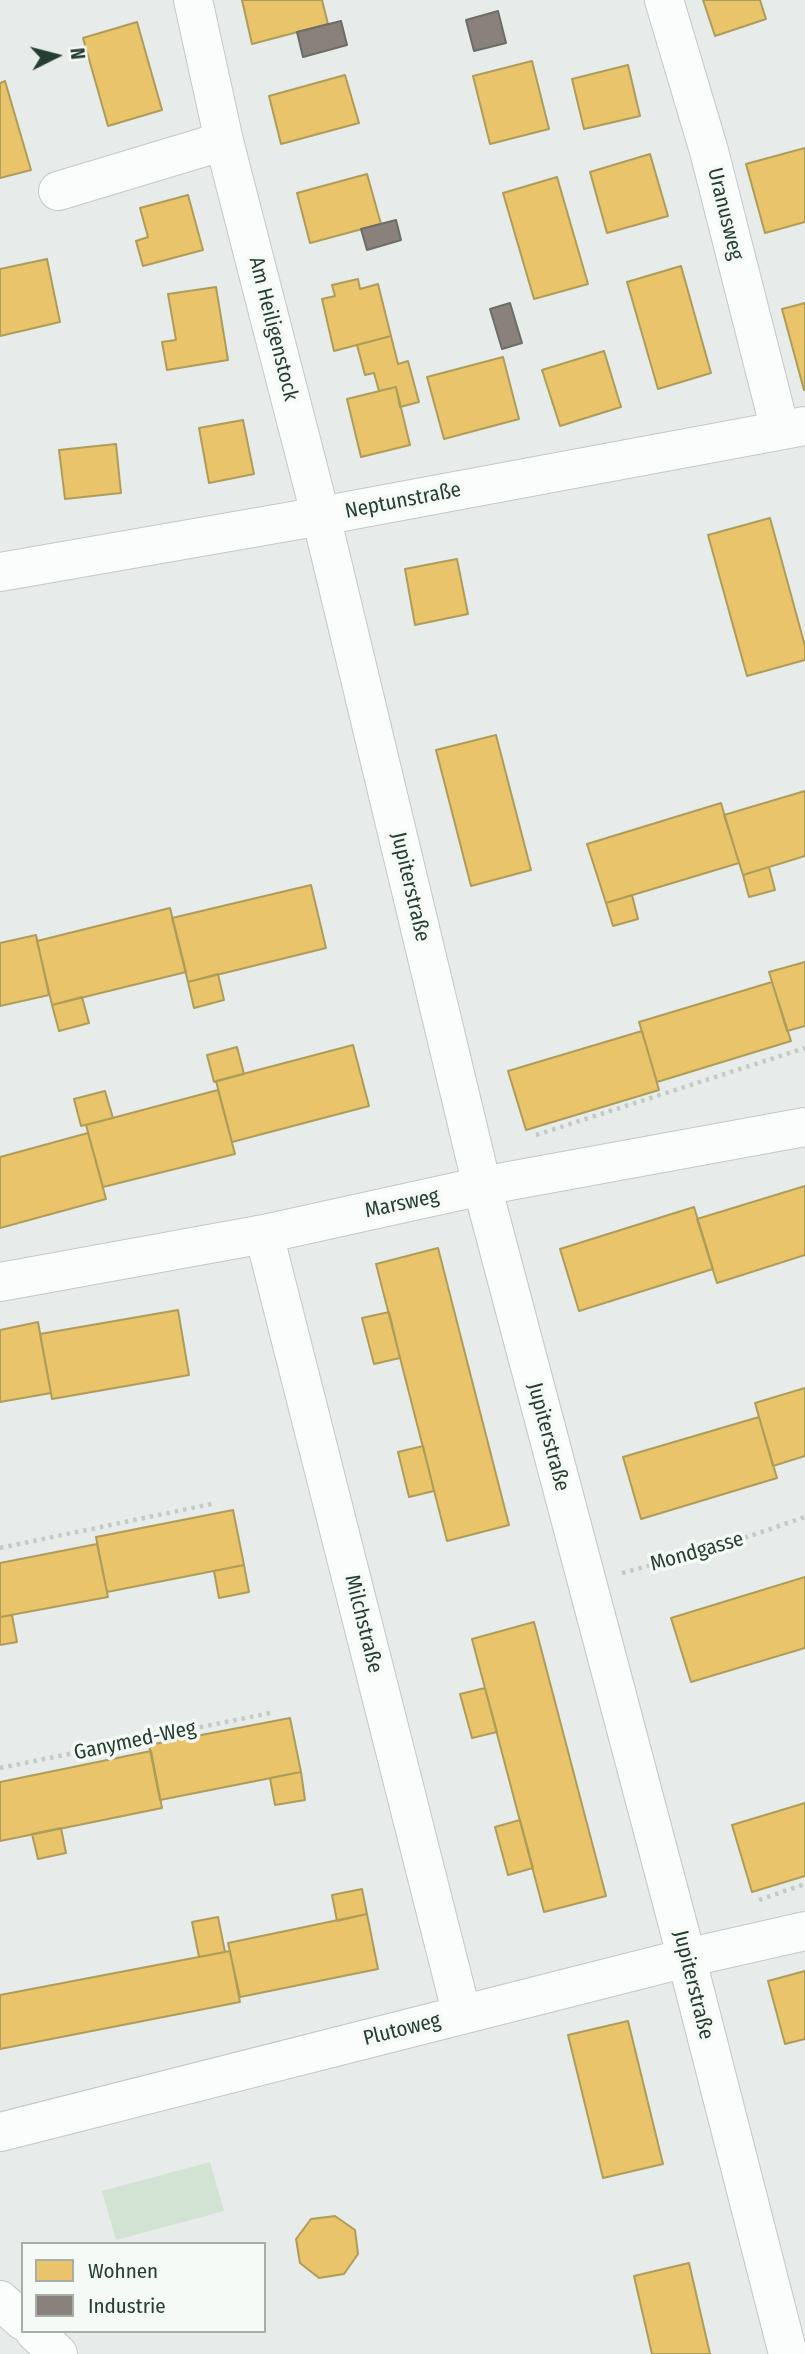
<!DOCTYPE html>
<html>
<head>
<meta charset="utf-8">
<style>
  body { margin:0 }
  #map { position:relative; width:805px; height:2354px; overflow:hidden; background:#e7ebe9; font-family:"Fira Sans Condensed",sans-serif }
  canvas { display:block }
  .legend { position:absolute; left:21px; top:2242px; width:245px; height:91px; box-sizing:border-box; background:#f6faf7; border:2px solid #a3afa8; margin:0; padding:9px 12px; list-style:none; font-size:21px; color:#263e32 }
  .legend li { display:flex; align-items:center; gap:14px; height:35px }
  .legend b { width:35px; border:2px solid #a3afa8 }
  .north { position:absolute; left:21px; top:21px; width:70px; height:70px; -webkit-text-stroke:5px #f6faf7; paint-order:stroke; rotate:84deg; font-size:19px; font-weight:700; line-height:28px; text-align:center; color:#263e32 }
  .north::after { content:''; display:block; margin:auto; width:24px; height:32px; background:#263e32; clip-path:polygon(50% 0,100% 100%,50% 72%,0 100%) }
</style>
</head>
<body>
<div id="map">
<canvas width="805" height="2354"></canvas>
<ul class="legend">
<li><b style="height:19px;background:#e9c46a"></b>Wohnen</li>
<li><b style="height:19px;background:#8a817c"></b>Industrie</li>
</ul>
<div class="north">N</div>
</div>
<script>
const g = document.querySelector('canvas').getContext('2d');
g.lineJoin = 'round';
function fillPath(path, color) {
  g.fillStyle = color;
  g.fill(path, 'evenodd');
}
function strokePath(path, color, width, dash) {
  g.strokeStyle = color;
  g.lineWidth = width;
  g.lineCap = dash ? 'butt' : 'round';
  g.setLineDash(dash || []);
  g.stroke(path);
}
function drawText(font, color, halo, rows, align = 'center') {
  g.font = font + ' "Fira Sans Condensed",sans-serif';
  g.lineWidth = 7;
  g.setLineDash([]);
  g.textBaseline = 'middle';
  g.strokeStyle = halo;
  g.fillStyle = color;
  for (const [text, x, y, turn = 0] of rows) {
    g.save();
    g.translate(x, y);
    g.rotate((+turn || 0) * Math.PI / 180);
    g.textAlign = isNaN(turn) ? turn : align;
    if (halo) g.strokeText(text, 0, 0);
    g.fillText(text, 0, 0);
    g.restore();
  }
}
fillPath(new Path2D(`
  M210,2162L224,2211L116,2240L102,2191Z`), '#d2e3d4');
const homes = new Path2D(`
  M242,0H322L328,24L252,44Z
  M703,0H760L766,19L715,36Z
  M137,22L162,110L108,126L83,38Z
  M532,61L549,129L490,144L473,76Z
  M628,65L640,116L584,129L572,79Z
  M345,75L359,123L281,144L269,96Z
  M5,81L31,170L0,178V83Z
  M805,148V222L765,233L746,164Z
  M650,154L668,216L607,233L590,172Z
  M367,174L381,224L310,243L297,193Z
  M557,177L588,284L534,299L503,193Z
  M188,195L203,250L143,266L136,241L148,237L140,208Z
  M47,259L60,322L0,336V269Z
  M681,266L711,373L658,389L627,282Z
  M358,279L360,289L378,284L391,336L334,351L322,299L335,296L332,285Z
  M216,287L228,360L167,370L162,342L176,340L168,294Z
  M805,303V390H804L782,309Z
  M391,336L398,364L408,361L419,402L400,407L396,387L379,391L374,373L365,375L357,345Z
  M604,351L621,407L560,426L542,370Z
  M503,357L519,419L444,439L427,377Z
  M396,387L410,445L361,457L347,399Z
  M243,420L254,474L209,483L199,428Z
  M116,444L121,493L65,499L59,450Z
  M770,518L805,646V660L747,676L708,535Z
  M457,559L468,614L415,625L405,569Z
  M496,735L531,870L471,886L436,750Z
  M805,791V856L743,875L724,815Z
  M721,803L739,863L606,903L587,844Z
  M769,867L775,890L749,897L743,875Z
  M311,885L326,948L188,982L172,918Z
  M632,895L638,919L613,926L606,903Z
  M170,908L186,972L52,1005L37,941Z
  M36,935L49,995L0,1006V943Z
  M805,962V1026L787,1031L769,972Z
  M218,974L224,1000L194,1008L188,982Z
  M772,982L791,1041L657,1082L639,1022Z
  M82,997L89,1023L59,1031L52,1005Z
  M642,1031L659,1090L526,1130L508,1071Z
  M353,1045L369,1106L232,1142L216,1081Z
  M237,1047L244,1074L214,1082L207,1055Z
  M218,1090L235,1154L103,1187L86,1125Z
  M105,1091L113,1118L81,1126L74,1099Z
  M88,1133L106,1199L0,1228V1157Z
  M805,1186V1255L717,1283L697,1219Z
  M694,1207L713,1269L579,1311L560,1249Z
  M438,1248L509,1525L447,1541L376,1264Z
  M178,1310L189,1375L52,1399L40,1334Z
  M389,1312L400,1358L374,1364L362,1318Z
  M38,1322L51,1393L0,1402V1330Z
  M805,1388V1456L773,1466L755,1403Z
  M759,1417L777,1478L641,1519L623,1457Z
  M423,1446L434,1491L409,1497L398,1452Z
  M233,1510L244,1565L107,1592L96,1537Z
  M97,1544L108,1597L0,1617V1563Z
  M244,1565L249,1592L219,1598L214,1571Z
  M805,1577V1648L691,1682L671,1618Z
  M12,1615L17,1642L0,1645V1617Z
  M534,1622L606,1896L544,1912L472,1639Z
  M485,1688L497,1732L472,1738L460,1694Z
  M290,1718L301,1772L160,1800L149,1745Z
  M151,1751L162,1808L0,1841V1782Z
  M301,1772L305,1800L275,1805L270,1778Z
  M805,1803V1876L752,1892L732,1825Z
  M520,1820L533,1868L508,1875L495,1827Z
  M61,1828L66,1853L38,1859L32,1834Z
  M362,1889L367,1914L337,1921L332,1895Z
  M367,1914L378,1969L240,1997L228,1943Z
  M218,1917L225,1952L199,1957L192,1922Z
  M230,1951L240,2002L0,2049V1995Z
  M805,1971V2039L785,2044L768,1981Z
  M628,2021L663,2164L603,2178L568,2035Z
  M335,2216L355,2230L358,2254L344,2274L319,2278L300,2263L296,2239L311,2219Z
  M689,2263L710,2354H652L634,2276Z`);
fillPath(homes, '#e9c46a');
strokePath(homes, '#ae9c59', 2);
const industry = new Path2D(`
  M498,11L506,43L474,51L466,20Z
  M341,21L347,45L303,57L297,32Z
  M396,220L401,240L367,250L361,229Z
  M510,303L522,343L502,349L490,309Z`);
fillPath(industry, '#8a817c');
strokePath(industry, '#6c6d66', 2);
const street = new Path2D(`
  M193,0L224,141L327,541L482,1186L679,1929L788,2354
  M664,0L709,151L780,430
  M58,191L224,141
  M0,572L321,516L805,426
  M264,1234L462,2015
  M0,1282L264,1234L482,1186L805,1127
  M0,2132L686,1958L805,1931
  M0,2300L23,2321
  M34,2331L58,2354`);
strokePath(street, '#c4c8c6', 40);
strokePath(new Path2D(`
  M536,1135L805,1048
  M0,1548L216,1503
  M622,1573L715,1548L805,1517
  M0,1768L270,1713
  M759,1900L805,1884`), '#c2cbc6', 4.5, [3.5, 5]);
strokePath(street, '#fbfcfc', 38);
drawText('21px', '#263e32', '#f6faf7', [
  ["Uranusweg",725,214,76],
  ["Am Heiligenstock",273,329,76],
  ["Neptunstraße",403,501,-11],
  ["Jupiterstraße",410,887,77],
  ["Marsweg",402,1204,-12],
  ["Jupiterstraße",548,1437,75],
  ["Mondgasse",697,1552,-16],
  ["Milchstraße",363,1624,76],
  ["Ganymed-Weg",135,1741,-12],
  ["Jupiterstraße",693,1985,76],
  ["Plutoweg",402,2030,-14]
]);
</script>
</body>
</html>
